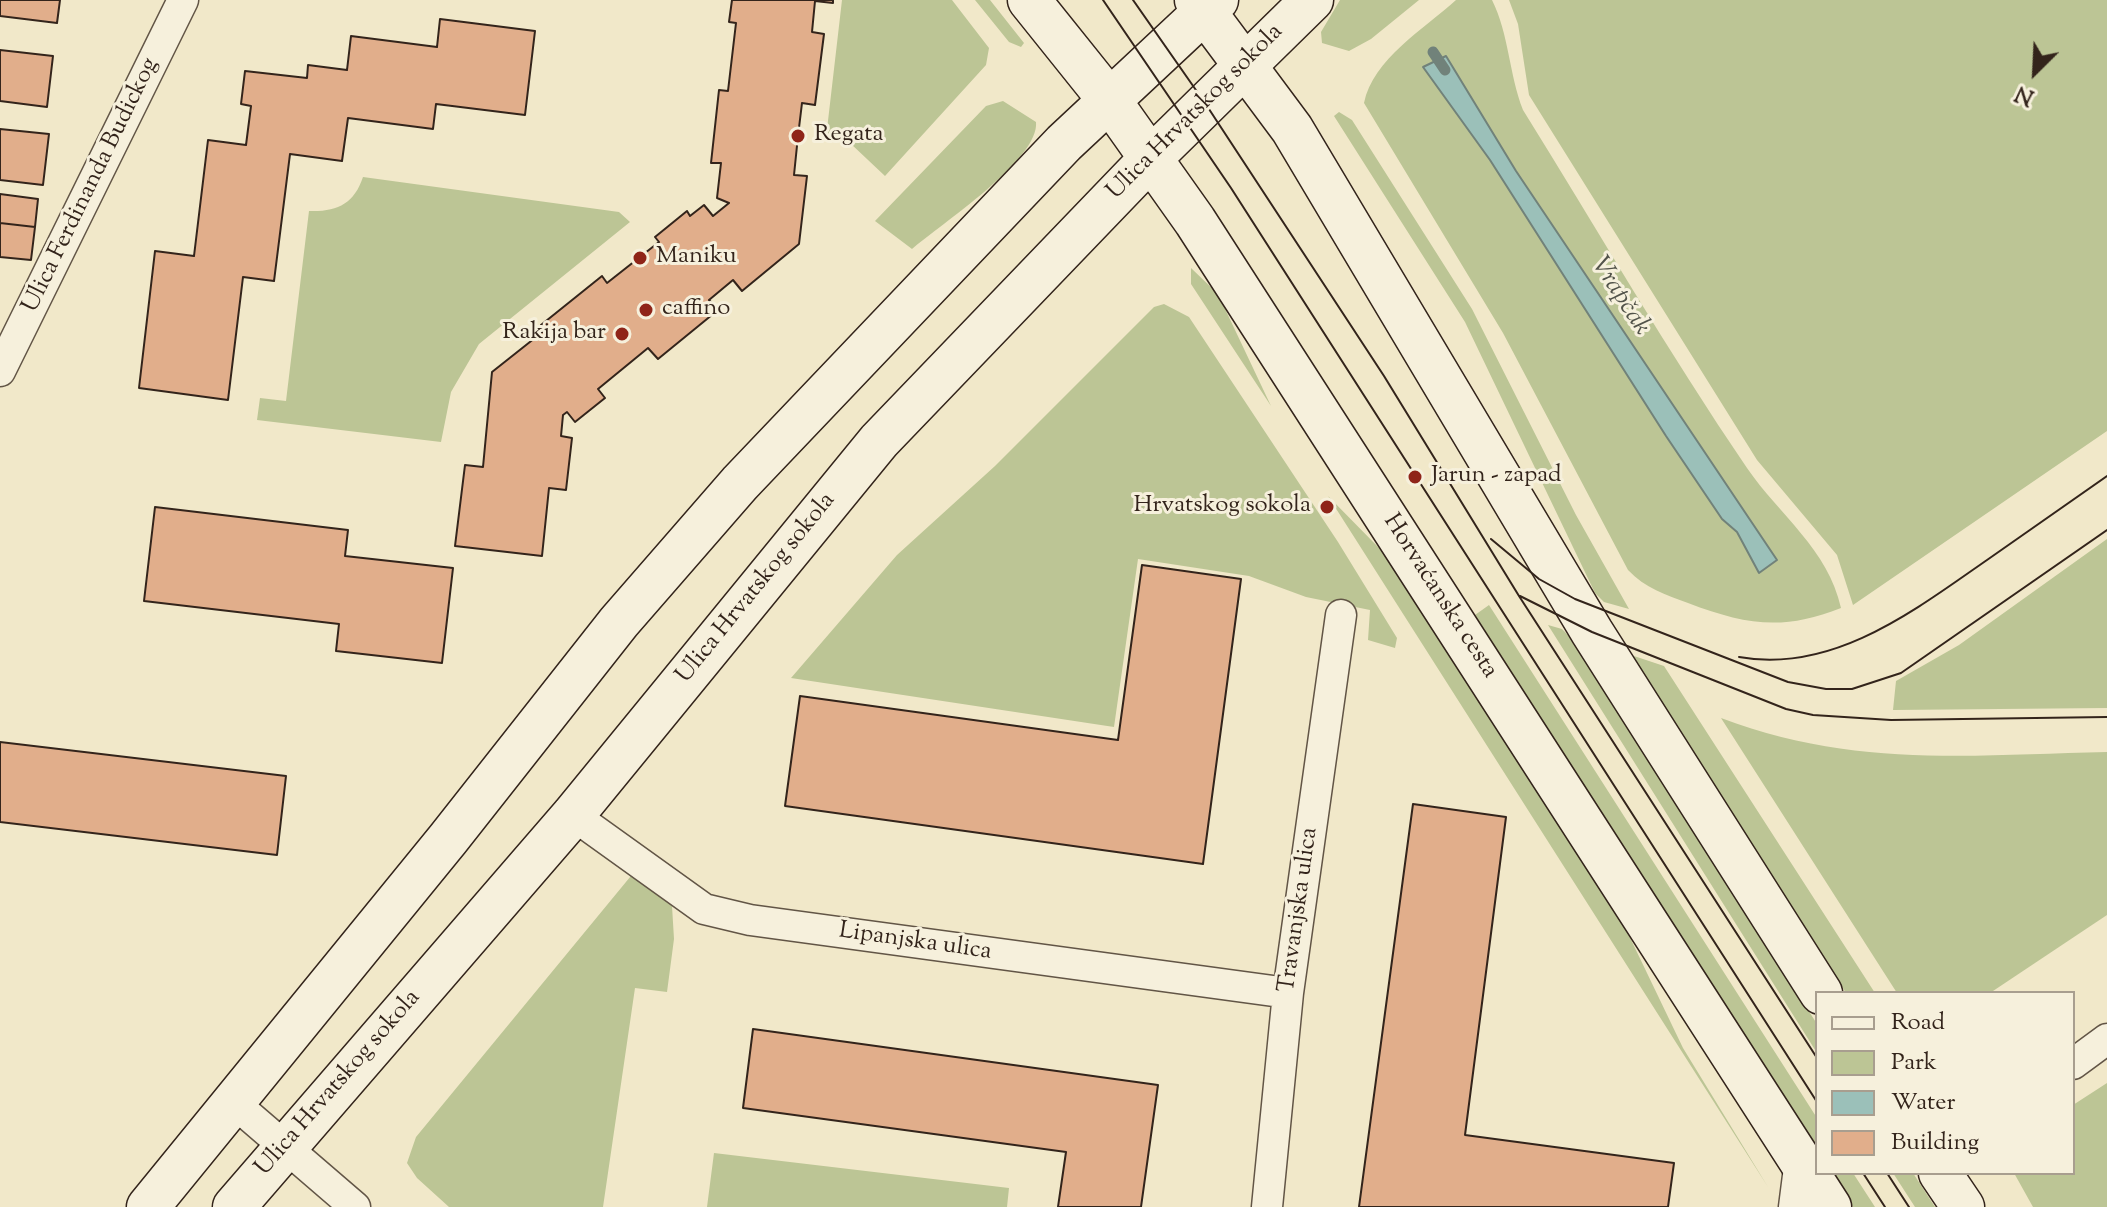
<!DOCTYPE html>
<html>
<head>
<meta charset="utf-8">
<style>
  body { margin:0 }
  #map { position:relative; width:2107px; height:1207px; overflow:hidden; background:#f1e8c9; font-family:"Sorts Mill Goudy",serif }
  canvas { display:block }
  .legend { position:absolute; left:1815px; top:991px; width:260px; height:184px; box-sizing:border-box; background:#f6f0dc; border:2px solid #a89e8f; margin:0; padding:10px 14px; list-style:none; font-size:24px; color:#33241b }
  .legend li { display:flex; align-items:center; gap:16px; height:40px }
  .legend b { width:40px; border:2px solid #a89e8f }
  .north { position:absolute; left:1995px; top:32px; width:80px; height:80px; -webkit-text-stroke:6px #f6f0dc; paint-order:stroke; rotate:204deg; font-size:22px; font-weight:700; line-height:32px; text-align:center; color:#33241b }
  .north::after { content:''; display:block; margin:auto; width:28px; height:36px; background:#33241b; clip-path:polygon(50% 0,100% 100%,50% 72%,0 100%) }
</style>
</head>
<body>
<div id="map">
<canvas width="2107" height="1207"></canvas>
<ul class="legend">
<li><b style="height:10px;background:#f6f0dc"></b>Road</li>
<li><b style="height:22px;background:#bcc595"></b>Park</li>
<li><b style="height:22px;background:#9bc0b9"></b>Water</li>
<li><b style="height:22px;background:#e1ae8b"></b>Building</li>
</ul>
<div class="north">N</div>
</div>
<script>
const g = document.querySelector('canvas').getContext('2d');
g.lineJoin = 'round';
function fillPath(path, color) {
  g.fillStyle = color;
  g.fill(path, 'evenodd');
}
function strokePath(path, color, width, dash) {
  g.strokeStyle = color;
  g.lineWidth = width;
  g.lineCap = dash ? 'butt' : 'round';
  g.setLineDash(dash || []);
  g.stroke(path);
}
function drawText(font, color, halo, rows, align = 'center') {
  g.font = font + ' "Sorts Mill Goudy",serif';
  g.lineWidth = 6;
  g.setLineDash([]);
  g.textBaseline = 'middle';
  g.strokeStyle = halo;
  g.fillStyle = color;
  for (const [text, x, y, turn = 0] of rows) {
    g.save();
    g.translate(x, y);
    g.rotate((+turn || 0) * Math.PI / 180);
    g.textAlign = isNaN(turn) ? turn : align;
    if (halo) g.strokeText(text, 0, 0);
    g.fillText(text, 0, 0);
    g.restore();
  }
}
fillPath(new Path2D(`
  M842,0H952L989,48L986,65L885,176L850,143L826,138Z
  M975,0H990L1024,43L1021,47L1009,42Z
  M1340,0H1419L1371,39L1349,51L1322,43L1321,32Z
  M1456,0H1492C1509,34 1509,74 1523,110C1597,229 1668,352 1747,468C1780,516 1828,549 1841,608C1783,631 1746,625 1688,603C1666,595 1645,588 1628,570L1503,333L1364,103C1373,59 1424,29 1456,0Z
  M1509,0H2107V431L1853,605L1837,555L1757,460L1529,95L1518,24Z
  M1003,101L1036,122C1040,159 940,225 912,249L875,221L986,106Z
  M1339,112L1352,120L1472,309L1576,515L1629,609L1604,602L1595,593L1465,322L1334,116Z
  M363,177L619,212L630,222L479,344L451,392L441,442L257,420L260,398L286,401L309,211C337,212 354,204 363,177Z
  M1191,268L1218,294L1271,406L1191,284Z
  M1164,304L1189,317L1338,542L1397,638L1395,648L1368,640L1370,610L1306,597L1249,576L1138,559L1114,727L791,678L897,555L995,466L1154,307Z
  M1328,496L1382,551L1622,921L1683,1048L1768,1187Z
  M2107,539V708L1893,710L1896,681L1959,645Z
  M1489,605L1817,1118V1151L1475,615Z
  M1548,625L1562,629L1575,642L1817,1024V1053Z
  M1631,655L1664,666L1875,993H1846Z
  M1721,718C1853,768 1970,755 2107,752V915L1990,993H1897Z
  M635,871L672,906L674,939L667,992L635,988L603,1207H449L417,1178L407,1163L416,1137Z
  M2107,1083V1207H2033L2014,1173H2073V1105Z
  M714,1153L1009,1188L1007,1207H707Z
  M1831,1173H1853L1875,1207H1853Z
  M1893,1173H1913L1935,1207H1915Z`), '#bcc595');
const water = new Path2D(`
  M1446,56L1516,171L1777,560L1759,573L1737,532L1722,519L1666,436L1490,160L1423,67Z`);
fillPath(water, '#9bc0b9');
strokePath(water, '#71827a', 2);
strokePath(new Path2D(`
  M1433,52L1445,70`), '#71827a', 11);
const building = new Path2D(`
  M0,0H60L57,23L0,16Z
  M732,0H833V3L815,1L812,32L824,34L815,105L802,103L798,136L794,175L807,176L799,244L742,291L733,280L709,300L718,310L658,359L648,348L598,389L605,398L575,422L567,412L563,415L561,436L572,438L566,490L549,488L542,556L455,546L465,465L483,467L492,372L545,330L541,325L602,276L607,283L659,242L655,237L687,211L690,216L704,205L713,216L729,203L717,198L721,163H711L719,90L728,91L736,23L729,22Z
  M440,19L535,31L525,115L436,104L433,129L348,118L342,161L290,154L274,281L243,277L228,400L139,388L155,251L194,256L208,140L246,145L251,106L241,104L245,71L307,78L308,65L347,70L351,36L437,47Z
  M0,50L53,56L47,107L0,101Z
  M0,129L49,134L43,185L0,180Z
  M0,194L38,199L35,227L0,223Z
  M0,223L35,227L31,260L0,257Z
  M155,507L348,530L345,556L453,568L442,663L336,651L339,624L144,601Z
  M1142,565L1241,579L1203,864L785,806L800,696L1118,740Z
  M0,742L286,776L277,855L0,822Z
  M1413,804L1506,817L1465,1135L1674,1163L1668,1207H1359Z
  M753,1029L1158,1085L1141,1207H1058L1066,1152L743,1108Z`);
fillPath(building, '#e1ae8b');
strokePath(building, '#33241b', 2);
const street = new Path2D(`
  M0,371L183,0
  M573,815L704,909L750,920L1288,993
  M2073,1064L2107,1039
  M233,1102L355,1207
  M1267,1207L1288,993L1341,615
  M1794,1207L1800,1160`);
const secondary = new Path2D(`
  M1029,0L1110,101L1195,221L1830,1207
  M1196,0L1292,129L1592,632L1821,993
  M1940,1173L1963,1207
  M148,1207L448,839L619,622L740,483L1064,143L1217,0
  M234,1207L573,815L879,441L1151,158L1312,0`);
strokePath(street, '#625546', 33);
strokePath(secondary, '#33241b', 45);
strokePath(street, '#f6f0dc', 30);
strokePath(secondary, '#f6f0dc', 42);
strokePath(new Path2D(`
  M1103,0L1231,188L1817,1102
  M1133,0L1205,103L1384,376L1519,596L1817,1058
  M1491,539L1539,579L1575,599L1788,682L1826,689H1852L1901,673L2107,530
  M1520,596L1592,632L1786,709L1813,715L1891,720L2107,717
  M1739,657C1833,674 1915,610 1987,560C2027,532 2067,504 2107,476
  M1863,1173L1885,1207
  M1887,1173L1909,1207`), '#33241b', 2);
for (const [x, y, r, color] of [
  [798,136,8,"#8f2418"],
  [640,258,8,"#8f2418"],
  [646,310,8,"#8f2418"],
  [622,334,8,"#8f2418"],
  [1415,477,8,"#8f2418"],
  [1327,507,8,"#8f2418"]
]) {
  const dot = new Path2D();
  dot.arc(x, y, r, 0, 2 * Math.PI);
  g.fillStyle = color;
  g.fill(dot);
  strokePath(dot, '#f6f0dc', 3);
}
drawText('24px', '#33241b', '#f6f0dc', [
  ["Ulica Hrvatskog sokola",1196,113,-45],
  ["Ulica Ferdinanda Budickog",92,186,-64],
  ["Ulica Hrvatskog sokola",757,589,-51],
  ["Horvaćanska cesta",1439,597,57],
  ["Travanjska ulica",1300,910,-82],
  ["Lipanjska ulica",915,943,8],
  ["Ulica Hrvatskog sokola",339,1084,-49]
]);
drawText('24px', '#33241b', '#f6f0dc', [
  ["Regata",814,136],
  ["Maniku",656,258],
  ["caffino",662,310],
  ["Rakija bar",606,334,"right"],
  ["Jarun - zapad",1431,477],
  ["Hrvatskog sokola",1311,507,"right"]
], 'left');
drawText('italic 26px', '#52534a', '#f6f0dc', [
  ["Vrapčak",1619,297,57]
]);
</script>
</body>
</html>
